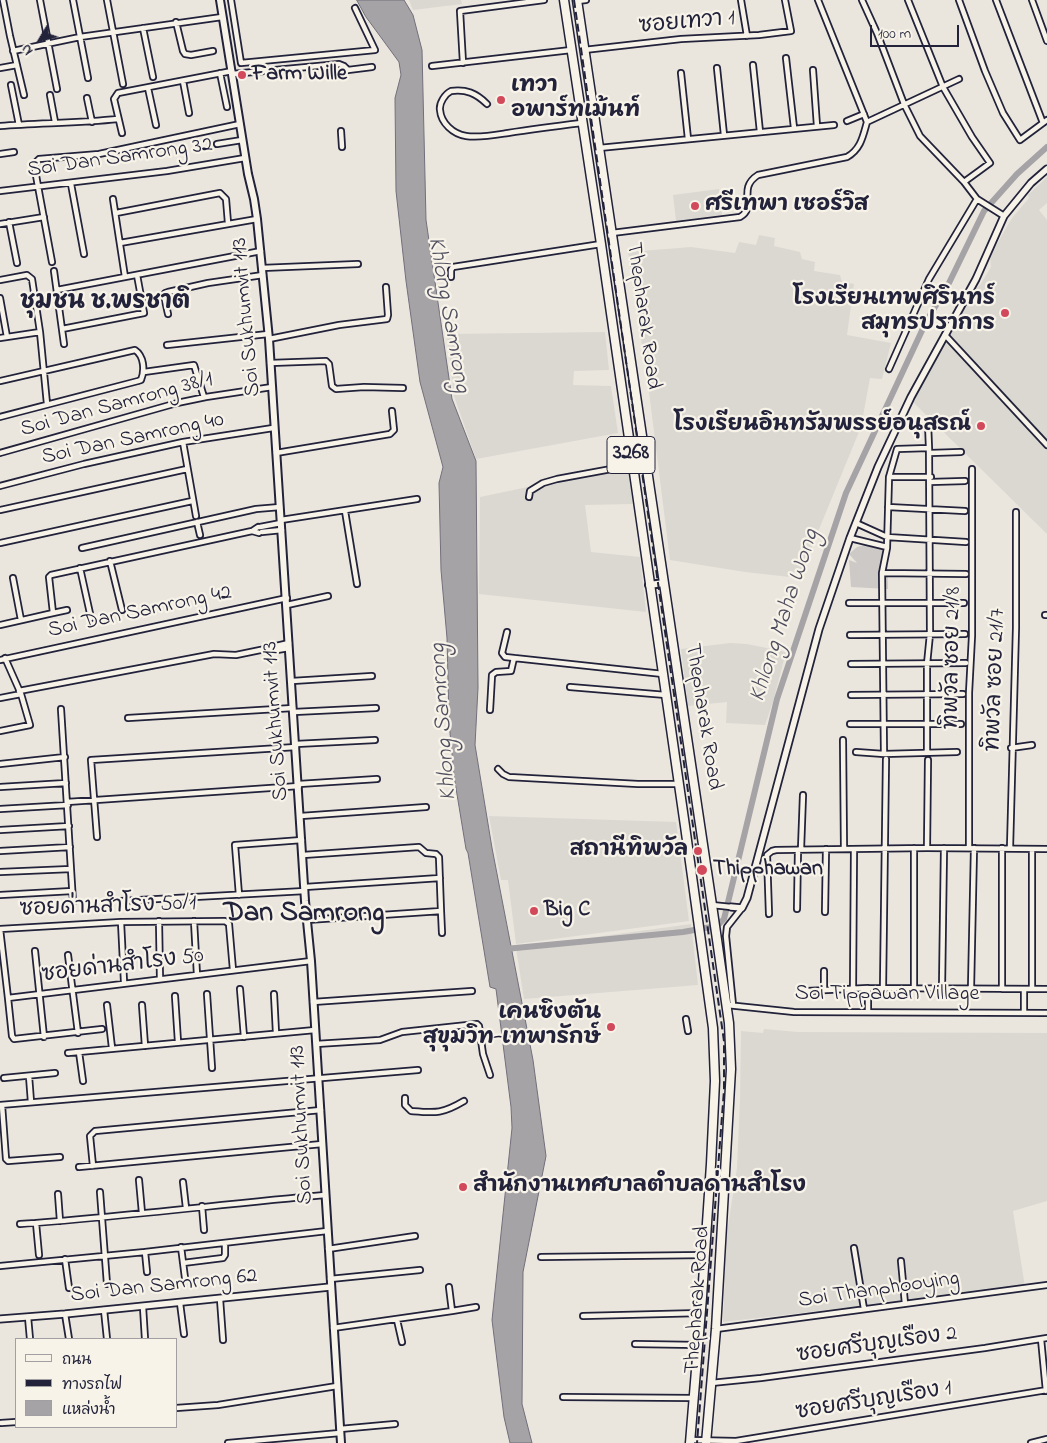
<!DOCTYPE html>
<html>
<head>
<meta charset="utf-8">
<style>
  body { margin:0 }
  #map { position:relative; width:1047px; height:1443px; overflow:hidden; background:#eae6de; font-family:"Indie Flower","Playpen Sans Thai",sans-serif }
  canvas { display:block }
  .legend { position:absolute; left:15px; top:1338px; width:162px; height:90px; box-sizing:border-box; background:#f7f3e8; border:1px solid #a29fa3; margin:0; padding:6px 9px; list-style:none; font-size:15px; color:#22223b }
  .legend li { display:flex; align-items:center; gap:10px; height:25px }
  .legend b { width:25px; border:1px solid #a29fa3 }
  .north { position:absolute; left:15px; top:15px; width:50px; height:50px; -webkit-text-stroke:4px #f7f3e8; paint-order:stroke; rotate:233deg; font-size:14px; font-weight:700; line-height:20px; text-align:center; color:#22223b }
  .north::after { content:''; display:block; margin:auto; width:18px; height:22px; background:#22223b; clip-path:polygon(50% 0,100% 100%,50% 72%,0 100%) }
  .scale { position:absolute; left:870px; top:25px; width:89px; height:22px; box-sizing:border-box; border:2px solid #22223b; border-top:0; padding-left:6px; font-size:15px; line-height:18px; white-space:nowrap; color:#22223b; -webkit-text-stroke:4px #f7f3e8; paint-order:stroke }
</style>
</head>
<body>
<div id="map">
<canvas width="1047" height="1443"></canvas>
<ul class="legend">
<li><b style="height:6px;background:#f7f3e8"></b>ถนน</li>
<li><b style="height:6px;background:#22223b"></b>ทางรถไฟ</li>
<li><b style="height:14px;background:#a6a3a6"></b>แหล่งน้ำ</li>
</ul>
<div class="north">N</div>
<div class="scale">100 m</div>
</div>
<script>
const g = document.querySelector('canvas').getContext('2d');
g.lineJoin = 'round';
function fillPath(path, color) {
  g.fillStyle = color;
  g.fill(path, 'evenodd');
}
function strokePath(path, color, width, dash) {
  g.strokeStyle = color;
  g.lineWidth = width;
  g.lineCap = dash ? 'butt' : 'round';
  g.setLineDash(dash || []);
  g.stroke(path);
}
function drawText(font, color, halo, rows, align = 'center') {
  g.font = font + ' "Indie Flower","Playpen Sans Thai",sans-serif';
  g.lineWidth = 4.5;
  g.setLineDash([]);
  g.textBaseline = 'middle';
  g.strokeStyle = halo;
  g.fillStyle = color;
  for (const [text, x, y, turn = 0] of rows) {
    g.save();
    g.translate(x, y);
    g.rotate((+turn || 0) * Math.PI / 180);
    g.textAlign = isNaN(turn) ? turn : align;
    if (halo) g.strokeText(text, 0, 0);
    g.fillText(text, 0, 0);
    g.restore();
  }
}
fillPath(new Path2D(`
  M409,0H461L462,4L413,10Z
  M1047,177V203L1039,210L1047,220V441L950,336L974,290L980,285L991,267L990,256L1012,218L1029,198L1028,195Z
  M719,189L722,215L676,221L673,195Z
  M759,235L775,238L774,246L800,252L802,259L815,262L814,271L840,275L842,282L854,284L847,335L891,343L882,379L870,378L861,427L799,578L745,572L670,560L649,392L628,252L691,247L735,253L739,242L756,245Z
  M605,332L609,370L574,371L573,385L611,386L618,433L476,459L454,396L447,334Z
  M947,341L1047,450V534L913,402Z
  M628,466L633,504L585,505L591,552L640,557L646,612L479,594L480,497Z
  M730,643L747,644L786,652L773,702L765,725L726,723L727,702L688,706L681,649Z
  M489,816L676,822L689,921L516,944L508,880H501Z
  M691,924L698,985L524,999L516,948Z
  M764,1029L798,1032L1047,1033V1201L1013,1211L1025,1287L723,1322L726,1239L737,1168L740,1099L741,1031L763,1033Z`), '#dbd8d2');
fillPath(new Path2D(`
  M869,544L887,548L888,589L851,587L849,560L857,563L849,554L857,547Z`), '#cdc9c6');
const water = new Path2D(`
  M357,0H404L413,15L422,50L426,220L452,399L476,461L478,688L475,745L492,848L533,1060L546,1156L523,1272L522,1404L532,1443H510L504,1417L492,1320L512,1128L511,1107L496,989L490,987L468,853L466,849L454,776L449,722L447,638L441,570L439,483L443,467L420,382L406,281L396,191L395,98L401,75L399,62L366,17Z`);
fillPath(water, '#a6a3a6');
strokePath(water, '#716f7b', 1);
strokePath(new Path2D(`
  M505,949L683,932L717,926L724,919L777,699L846,493L926,322L948,285L984,211L1017,174L1047,147`), '#a6a3a6', 6);
const minor = new Path2D(`
  M3,0L10,36L24,95
  M40,0L57,89
  M73,0L88,78
  M107,0L123,84
  M231,0L241,63L375,50L355,8
  M741,0L747,36
  M818,0L867,122
  M862,0L877,33L904,104L920,136L964,182L977,199L1004,216
  M908,0L943,87L972,137L990,163L964,182
  M959,0L985,71L1003,113L1020,140L1047,120
  M996,0L1043,123
  M1032,0L1047,41
  M577,1L586,0
  M176,22L183,51L185,54L191,55L213,51
  M143,28L153,77
  M584,50L681,39L759,35L791,31L785,0
  M13,51L80,37L222,17
  M786,58L794,128
  M463,63L460,11L544,0
  M753,65L760,132
  M432,66L571,50
  M0,68L17,65
  M717,68L724,135
  M813,70L817,126
  M220,73L227,107
  M681,73L688,139
  M232,74L339,64L344,66L348,70L372,67
  M183,81L189,113
  M11,85L19,125
  M148,88L156,125
  M50,95L55,122
  M87,98L92,122
  M487,104C476,93 466,89 451,91C445,94 439,103 440,110C441,123 453,134 466,136C479,138 495,135 508,133C533,129 557,126 582,123
  M847,121L864,114
  M0,126C39,123 79,123 118,119
  M341,131L342,147
  M122,133L114,99L118,93L232,71
  M217,144L242,140
  M599,148L834,125
  M0,154L14,152
  M71,184L84,254
  M0,191L167,171L245,158
  M113,199L125,277
  M116,213L220,193L226,199L228,223
  M9,222L17,263
  M0,224L44,217
  M612,233L740,217C758,207 736,189 758,175L847,157C861,149 863,136 867,122L959,79
  M120,243L257,219
  M52,262L35,170V163L39,159L99,154L240,124
  M262,268L358,264
  M54,271L64,344
  M451,277V270L453,267L601,244
  M0,280L27,275L32,279L40,332L47,404
  M57,290L261,251
  M0,298L7,337
  M168,314L164,296L165,293L168,292L208,283L263,275
  M62,329L144,313L137,275
  M945,335L1047,445
  M0,338L40,332
  M269,339L339,325L387,319L388,315L386,287
  M167,345L268,334
  M270,363L326,361L329,364L332,386L336,389L364,387L403,388
  M889,369L929,279L977,199
  M144,372L194,365L204,397
  M0,381L135,350C144,356 145,370 141,380L138,381L0,417
  M928,423L929,448
  M183,442L196,516
  M0,453L177,403L206,397L272,387
  M276,453L390,434L394,430L392,411
  M930,453L961,452
  M889,477H931
  M930,482L965,481
  M0,486L84,464L183,442L273,428
  M529,497L530,491L543,483L557,479L633,465
  M888,507L965,511
  M0,510L187,469
  M345,511L357,584
  M281,520L417,499
  M197,522L200,535
  M856,523L887,537L966,542
  M258,527L252,531L259,533
  M260,527L281,523
  M262,532L282,530
  M850,538L887,547
  M0,543L192,501
  M82,548L256,509L280,507
  M110,561L122,610
  M80,568L91,618
  M882,573L966,574
  M13,578L21,620
  M849,603H964
  M287,605L328,596
  M67,610L53,613L49,577L51,575L252,531
  M1045,615H1047
  M0,625L53,613
  M507,632L502,653L505,657L663,674
  M850,635L965,634
  M276,646L289,643
  M277,650L289,648
  M0,660L287,598
  M851,664L966,663
  M292,681L372,676
  M570,687L666,695
  M19,691L214,654L236,655L270,648
  M851,695L963,694
  M0,698L21,694
  M61,709L73,902
  M490,710L492,675L496,672L511,671L514,658
  M294,712L376,708
  M128,718L293,708
  M850,724H961
  M0,731L30,725L21,694L5,658
  M843,740L844,849
  M296,744L375,740
  M1011,748L1032,745
  M856,752L884,754L957,752
  M884,754L882,573L887,548L889,477L897,449L929,448L930,634L927,664V753
  M0,764L65,757
  M498,769L503,774L509,777L638,784H679
  M299,784L377,779
  M0,787L66,783
  M67,802L299,786
  M0,809L68,805
  M301,816L426,807
  M0,830L69,826
  M97,837L91,760L296,747
  M927,848L928,760
  M969,848V693L972,636V469
  M1002,848V989
  M1010,848L1016,628V512
  M801,849L803,795
  M0,851L70,847
  M303,855L419,847L426,853L436,854L439,857L441,911
  M0,872L71,869
  M305,887L440,878
  M0,895L72,891
  M239,895L235,845L302,840
  M121,901L305,891
  M712,905L731,907
  M797,909L798,850
  M825,912L826,849
  M769,914L767,855L772,851L776,850L927,848L1047,849
  M307,920L441,911L442,933
  M159,921L160,979
  M194,921L197,975
  M121,922L124,982
  M0,929L8,998L311,961
  M0,929L121,922L225,921L229,924L233,970
  M35,951L44,1037
  M68,955L78,1033
  M824,971V990
  M868,988L1047,989
  M883,988L886,759
  M914,988V848
  M942,988L944,848
  M971,988L974,848
  M240,989L244,1037
  M853,989L854,849
  M1024,989V1012
  M1032,989V849
  M807,991L868,988V1011
  M207,994L212,1068
  M274,994L276,1033
  M175,996L178,1042
  M8,998L12,1036L14,1039L102,1029
  M313,1002L472,991
  M107,1005L112,1048
  M142,1005L145,1046
  M727,1005L794,1012L1047,1013
  M733,1005L726,936L727,927L742,908
  M686,1019L688,1031
  M316,1044L380,1040L402,1032L477,1024L479,1026L483,1054L490,1075
  M79,1052L83,1081
  M68,1053L315,1030
  M29,1076L31,1102
  M4,1078L55,1073
  M405,1098V1105L411,1111C436,1113 442,1114 464,1101
  M0,1105L418,1070
  M2,1105L6,1159L8,1161L60,1157
  M93,1166L90,1136L95,1131L321,1110
  M79,1167L322,1144
  M139,1180L142,1213
  M183,1182L186,1208
  M100,1192L107,1284
  M58,1194L60,1221
  M202,1206L204,1230
  M36,1223L39,1255
  M20,1224C122,1217 223,1204 325,1195
  M181,1247L185,1278
  M854,1248L864,1309
  M328,1249L415,1236
  M145,1252L147,1272
  M541,1257L705,1255
  M65,1259L69,1288
  M901,1261L905,1304
  M183,1263L223,1258L225,1255V1243
  M0,1266L145,1252L327,1231
  M330,1279L420,1270
  M220,1299L223,1340
  M180,1303L184,1334
  M143,1307L145,1339
  M104,1310L107,1339
  M452,1311L476,1307
  M65,1314L69,1339
  M583,1316L701,1313
  M28,1317L30,1339
  M397,1320L402,1342
  M333,1328L452,1311L449,1287
  M716,1329L1047,1285
  M1041,1339L1046,1391
  M635,1344L698,1345
  M711,1383L761,1378L985,1348L1047,1338
  M563,1397L693,1398
  M176,1408L218,1405L337,1386
  M1,1423L16,1422
  M340,1429L395,1424
  M690,1440L736,1441L1047,1390
  M228,1443L340,1433
  M1031,1443L1047,1439`);
const tertiary = new Path2D(`
  M731,907L742,908L747,898L819,629L850,538L878,467L911,397L976,279L1004,216L1031,183L1047,169
  M0,1319L65,1314L330,1287`);
const secondary = new Path2D(`
  M220,0L248,174L254,199L257,219L269,339L305,901L311,961L341,1443
  M649,585L664,583`);
const primary = new Path2D(`
  M564,0L601,244L685,826L713,1028L715,1081L711,1164L702,1297L690,1443
  M577,0L712,905L729,1023L731,1069L716,1329L706,1443`);
strokePath(minor, '#22223b', 8);
strokePath(tertiary, '#22223b', 9);
strokePath(secondary, '#22223b', 10);
strokePath(primary, '#22223b', 11);
strokePath(minor, '#f7f3e8', 4.5);
strokePath(tertiary, '#f7f3e8', 5.5);
strokePath(secondary, '#f7f3e8', 6);
strokePath(primary, '#f7f3e8', 8);
strokePath(new Path2D(`
  M574,0L724,1041V1090L697,1443`), '#22223b', 2, [8, 4]);
for (const [x, y, r, color] of [
  [242,75,5,"#d1495b"],
  [501,100,5,"#d1495b"],
  [695,206,5,"#d1495b"],
  [1005,313,5,"#d1495b"],
  [981,426,5,"#d1495b"],
  [698,851,5,"#d1495b"],
  [702,870,6,"#d1495b"],
  [534,911,5,"#d1495b"],
  [611,1027,5,"#d1495b"],
  [463,1187,5,"#d1495b"]
]) {
  const dot = new Path2D();
  dot.arc(x, y, r, 0, 2 * Math.PI);
  g.fillStyle = color;
  g.fill(dot);
  strokePath(dot, '#f7f3e8', 2);
}
for (const [x, y, w] of [
  [631,455,48]
]) {
  const box = new Path2D();
  box.roundRect(x - w / 2, y - 18.5, w, 37, 4);
  g.fillStyle = '#f7f3e8';
  g.fill(box);
  strokePath(box, '#22223b', 1);
}
drawText('bold 21px', '#22223b', null, [
  ["3268",631,455]
]);
drawText('22px', '#22223b', '#f7f3e8', [
  ["ซอยเทวา 1",687,24,-5],
  ["Soi Dan Samrong 32",120,159,-8],
  ["Thepharak Road",642,316,82],
  ["Soi Sukhumvit 113",248,317,-95],
  ["Soi Dan Samrong 38/1",117,406,-15],
  ["Soi Dan Samrong 40",133,440,-12],
  ["Soi Dan Samrong 42",140,613,-12],
  ["ทิพวัล ซอย 21/8",954,658,-89],
  ["ทิพวัล ซอย 21/7",997,680,-88],
  ["Thepharak Road",702,717,81],
  ["Soi Sukhumvit 113",277,721,-94],
  ["ซอยด่านสำโรง 50/1",108,908,-2],
  ["ซอยด่านสำโรง 50",123,967,-7],
  ["Soi Tippawan Village",887,995],
  ["Soi Sukhumvit 113",303,1125,-93],
  ["Soi Dan Samrong 62",164,1287,-6],
  ["Soi Thanphooying",879,1291,-8],
  ["Thepharak Road",699,1300,-86],
  ["ซอยศรีบุญเรือง 2",877,1346,-8],
  ["ซอยศรีบุญเรือง 1",874,1402,-9]
]);
drawText('bold 22px', '#22223b', '#f7f3e8', [
  ["Farm Wille",252,75],
  ["เทวา",511,87],
  ["อพาร์ทเม้นท์",511,112],
  ["ศรีเทพา เซอร์วิส",705,206],
  ["โรงเรียนเทพศิรินทร์",995,300,"right"],
  ["สมุทรปราการ",995,325,"right"],
  ["โรงเรียนอินทรัมพรรย์อนุสรณ์",971,426,"right"],
  ["สถานีทิพวัล",688,851,"right"],
  ["Thipphawan",713,870],
  ["Big C",544,911],
  ["เคนซิงตัน",601,1014,"right"],
  ["สุขุมวิท-เทพารักษ์",601,1039,"right"],
  ["สำนักงานเทศบาลตำบลด่านสำโรง",473,1187]
], 'left');
drawText('bold 24px', '#22223b', '#f7f3e8', [
  ["ชุมชน ช.พรชาติ",105,304]
]);
drawText('italic 24px', '#504f60', '#f7f3e8', [
  ["Khlong Samrong",447,315,80],
  ["Khlong Maha Wong",786,616,-72],
  ["Khlong Samrong",445,722,-94]
]);
drawText('bold 28px', '#22223b', '#f7f3e8', [
  ["Dan Samrong",304,915]
]);
</script>
</body>
</html>
